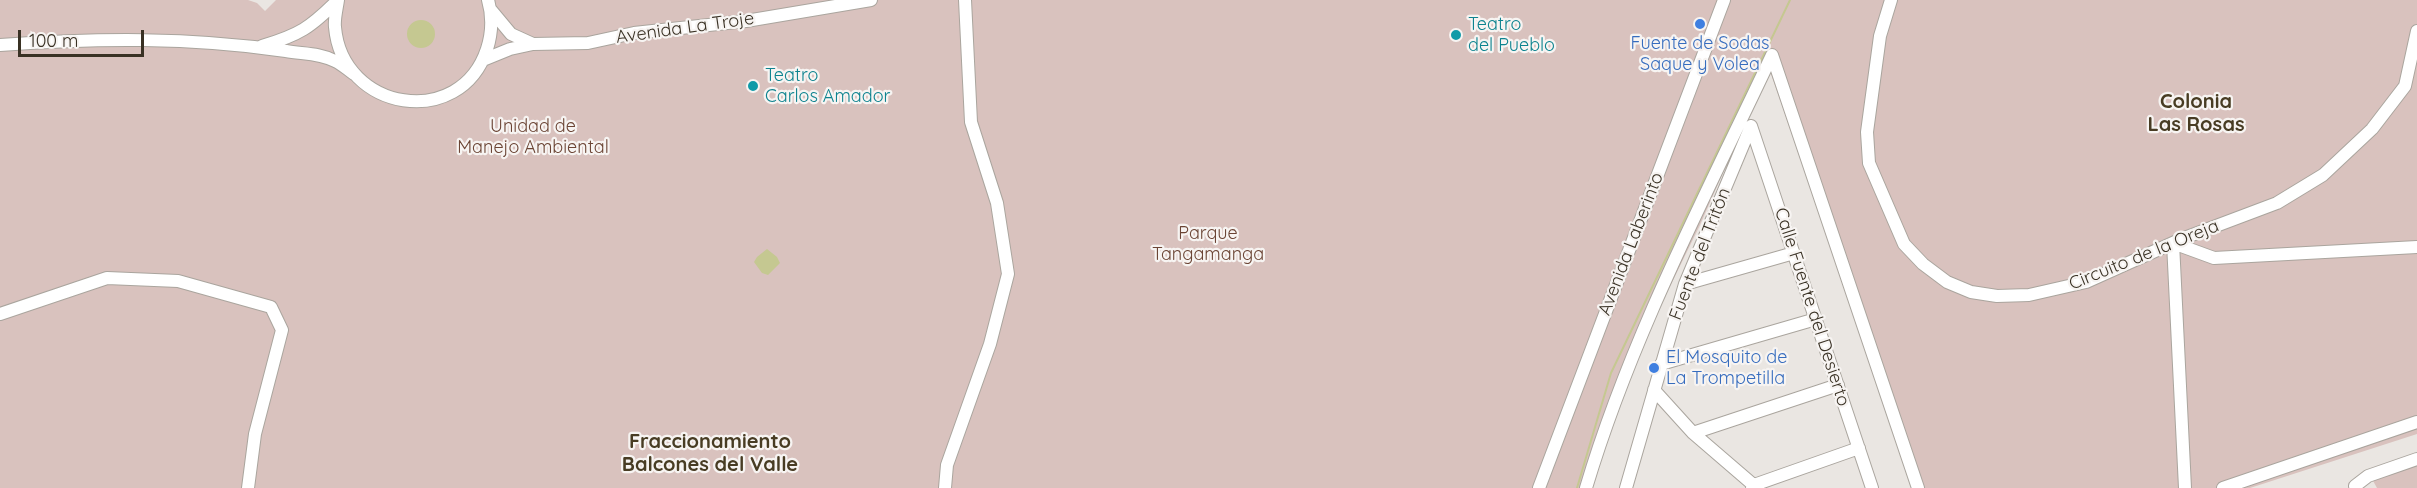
<!DOCTYPE html>
<html>
<head>
<meta charset="utf-8">
<style>
  body { margin:0 }
  #map { position:relative; width:2417px; height:488px; overflow:hidden; background:#eae6e2; font-family:Quicksand,sans-serif }
  canvas { display:block }
  .scale { position:absolute; left:18px; top:30px; width:126px; height:27px; box-sizing:border-box; border:3px solid #393124; border-top:0; padding-left:8px; font-size:18px; line-height:21px; white-space:nowrap; color:#393124; -webkit-text-stroke:4px #f7f4f2; paint-order:stroke }
</style>
</head>
<body>
<div id="map">
<canvas width="2417" height="488"></canvas>
<div class="scale">100 m</div>
</div>
<script>
const g = document.querySelector('canvas').getContext('2d');
g.lineJoin = 'round';
function fillPath(path, color) {
  g.fillStyle = color;
  g.fill(path, 'evenodd');
}
function strokePath(path, color, width, dash) {
  g.strokeStyle = color;
  g.lineWidth = width;
  g.lineCap = dash ? 'butt' : 'round';
  g.setLineDash(dash || []);
  g.stroke(path);
}
function drawText(font, color, halo, rows, align = 'center') {
  g.font = font + ' Quicksand,sans-serif';
  g.lineWidth = 4.5;
  g.setLineDash([]);
  g.textBaseline = 'middle';
  g.strokeStyle = halo;
  g.fillStyle = color;
  for (const [text, x, y, turn = 0] of rows) {
    g.save();
    g.translate(x, y);
    g.rotate((+turn || 0) * Math.PI / 180);
    g.textAlign = isNaN(turn) ? turn : align;
    if (halo) g.strokeText(text, 0, 0);
    g.fillText(text, 0, 0);
    g.restore();
  }
}
fillPath(new Path2D(`
  M0,0H248L257,3L265,11L276,0H2417V434L2250,488H1914L1769,68L1700,225L1634,360L1589,488H0Z
  M2417,463V488H2377L2372,479Z`), '#d9c2be');
fillPath(new Path2D(`
  M407 34a14 14 0 1 1 28 0a14 14 0 1 1-28 0Z
  M767,249L777,257L780,263L768,275L762,273L754,262L757,257Z`), '#c5c891');
strokePath(new Path2D(`
  M1577,488L1611,373L1790,0`), '#c5c891', 2);
const minor = new Path2D(`
  M338,0C337,8 334,19 335,27C342,111 460,131 487,49C492,33 493,17 488,0
  M1891,0L1880,36L1867,132L1869,163L1904,244L1923,264L1947,282L1971,292L1997,296L2029,295L2086,282L2184,238L2277,203L2323,175L2372,129L2405,86L2417,31
  M491,10L511,34L533,44
  M0,45C98,38 189,37 286,51C302,54 320,53 335,61C342,64 348,70 354,74
  M262,46C299,35 310,28 338,0
  M483,60L510,49L533,44L588,43L634,33L746,21L871,0
  M1751,126L1872,488
  M1685,284L1794,253
  M0,314L107,278L178,281L271,307L282,330L255,434L248,488
  M1661,364L1816,319
  M1654,390L1693,433L1757,488
  M1693,433L1838,385
  M2355,486L2368,476L2417,459
  M945,488L947,465L990,344L1008,274L997,203L971,122L965,0
  M1539,488L1724,0
  M1586,488C1631,337 1705,197 1772,55L1918,488
  M1626,488L1685,284L1751,126
  M1752,488L1754,485L1859,448
  M2185,488L2173,243L2214,258L2417,247
  M2223,488L2417,422`);
strokePath(minor, '#aaa59e', 14);
strokePath(minor, '#fff', 12);
for (const [x, y, r, color] of [
  [1700,24,6,"#3f7fe0"],
  [1456,35,6,"#0f9aa8"],
  [753,86,6,"#0f9aa8"],
  [1654,368,6,"#3f7fe0"]
]) {
  const dot = new Path2D();
  dot.arc(x, y, r, 0, 2 * Math.PI);
  g.fillStyle = color;
  g.fill(dot);
  strokePath(dot, '#f7f4f2', 2);
}
drawText('18px', '#0d838f', '#f7f4f2', [
  ["Teatro",1468,25],
  ["del Pueblo",1468,46],
  ["Teatro",765,76],
  ["Carlos Amador",765,97]
], 'left');
drawText('18px', '#393124', '#f7f4f2', [
  ["Avenida La Troje",685,28,-8],
  ["Avenida Laberinto",1631,244,-69],
  ["Fuente del Tritón",1700,254,-69],
  ["Circuito de la Oreja",2144,255,-22],
  ["Calle Fuente del Desierto",1812,307,72]
]);
drawText('18px', '#366cbe', '#f7f4f2', [
  ["Fuente de Sodas",1700,44],
  ["Saque y Volea",1700,65],
  ["El Mosquito de",1666,358,"left"],
  ["La Trompetilla",1666,379,"left"]
]);
drawText('18px', '#6b4434', '#f7f4f2', [
  ["Unidad de",533,127],
  ["Manejo Ambiental",533,148],
  ["Parque",1208,234],
  ["Tangamanga",1208,255]
]);
drawText('bold 20px', '#483c23', '#f7f4f2', [
  ["Colonia",2196,102],
  ["Las Rosas",2196,125],
  ["Fraccionamiento",710,442],
  ["Balcones del Valle",710,465]
]);
</script>
</body>
</html>
